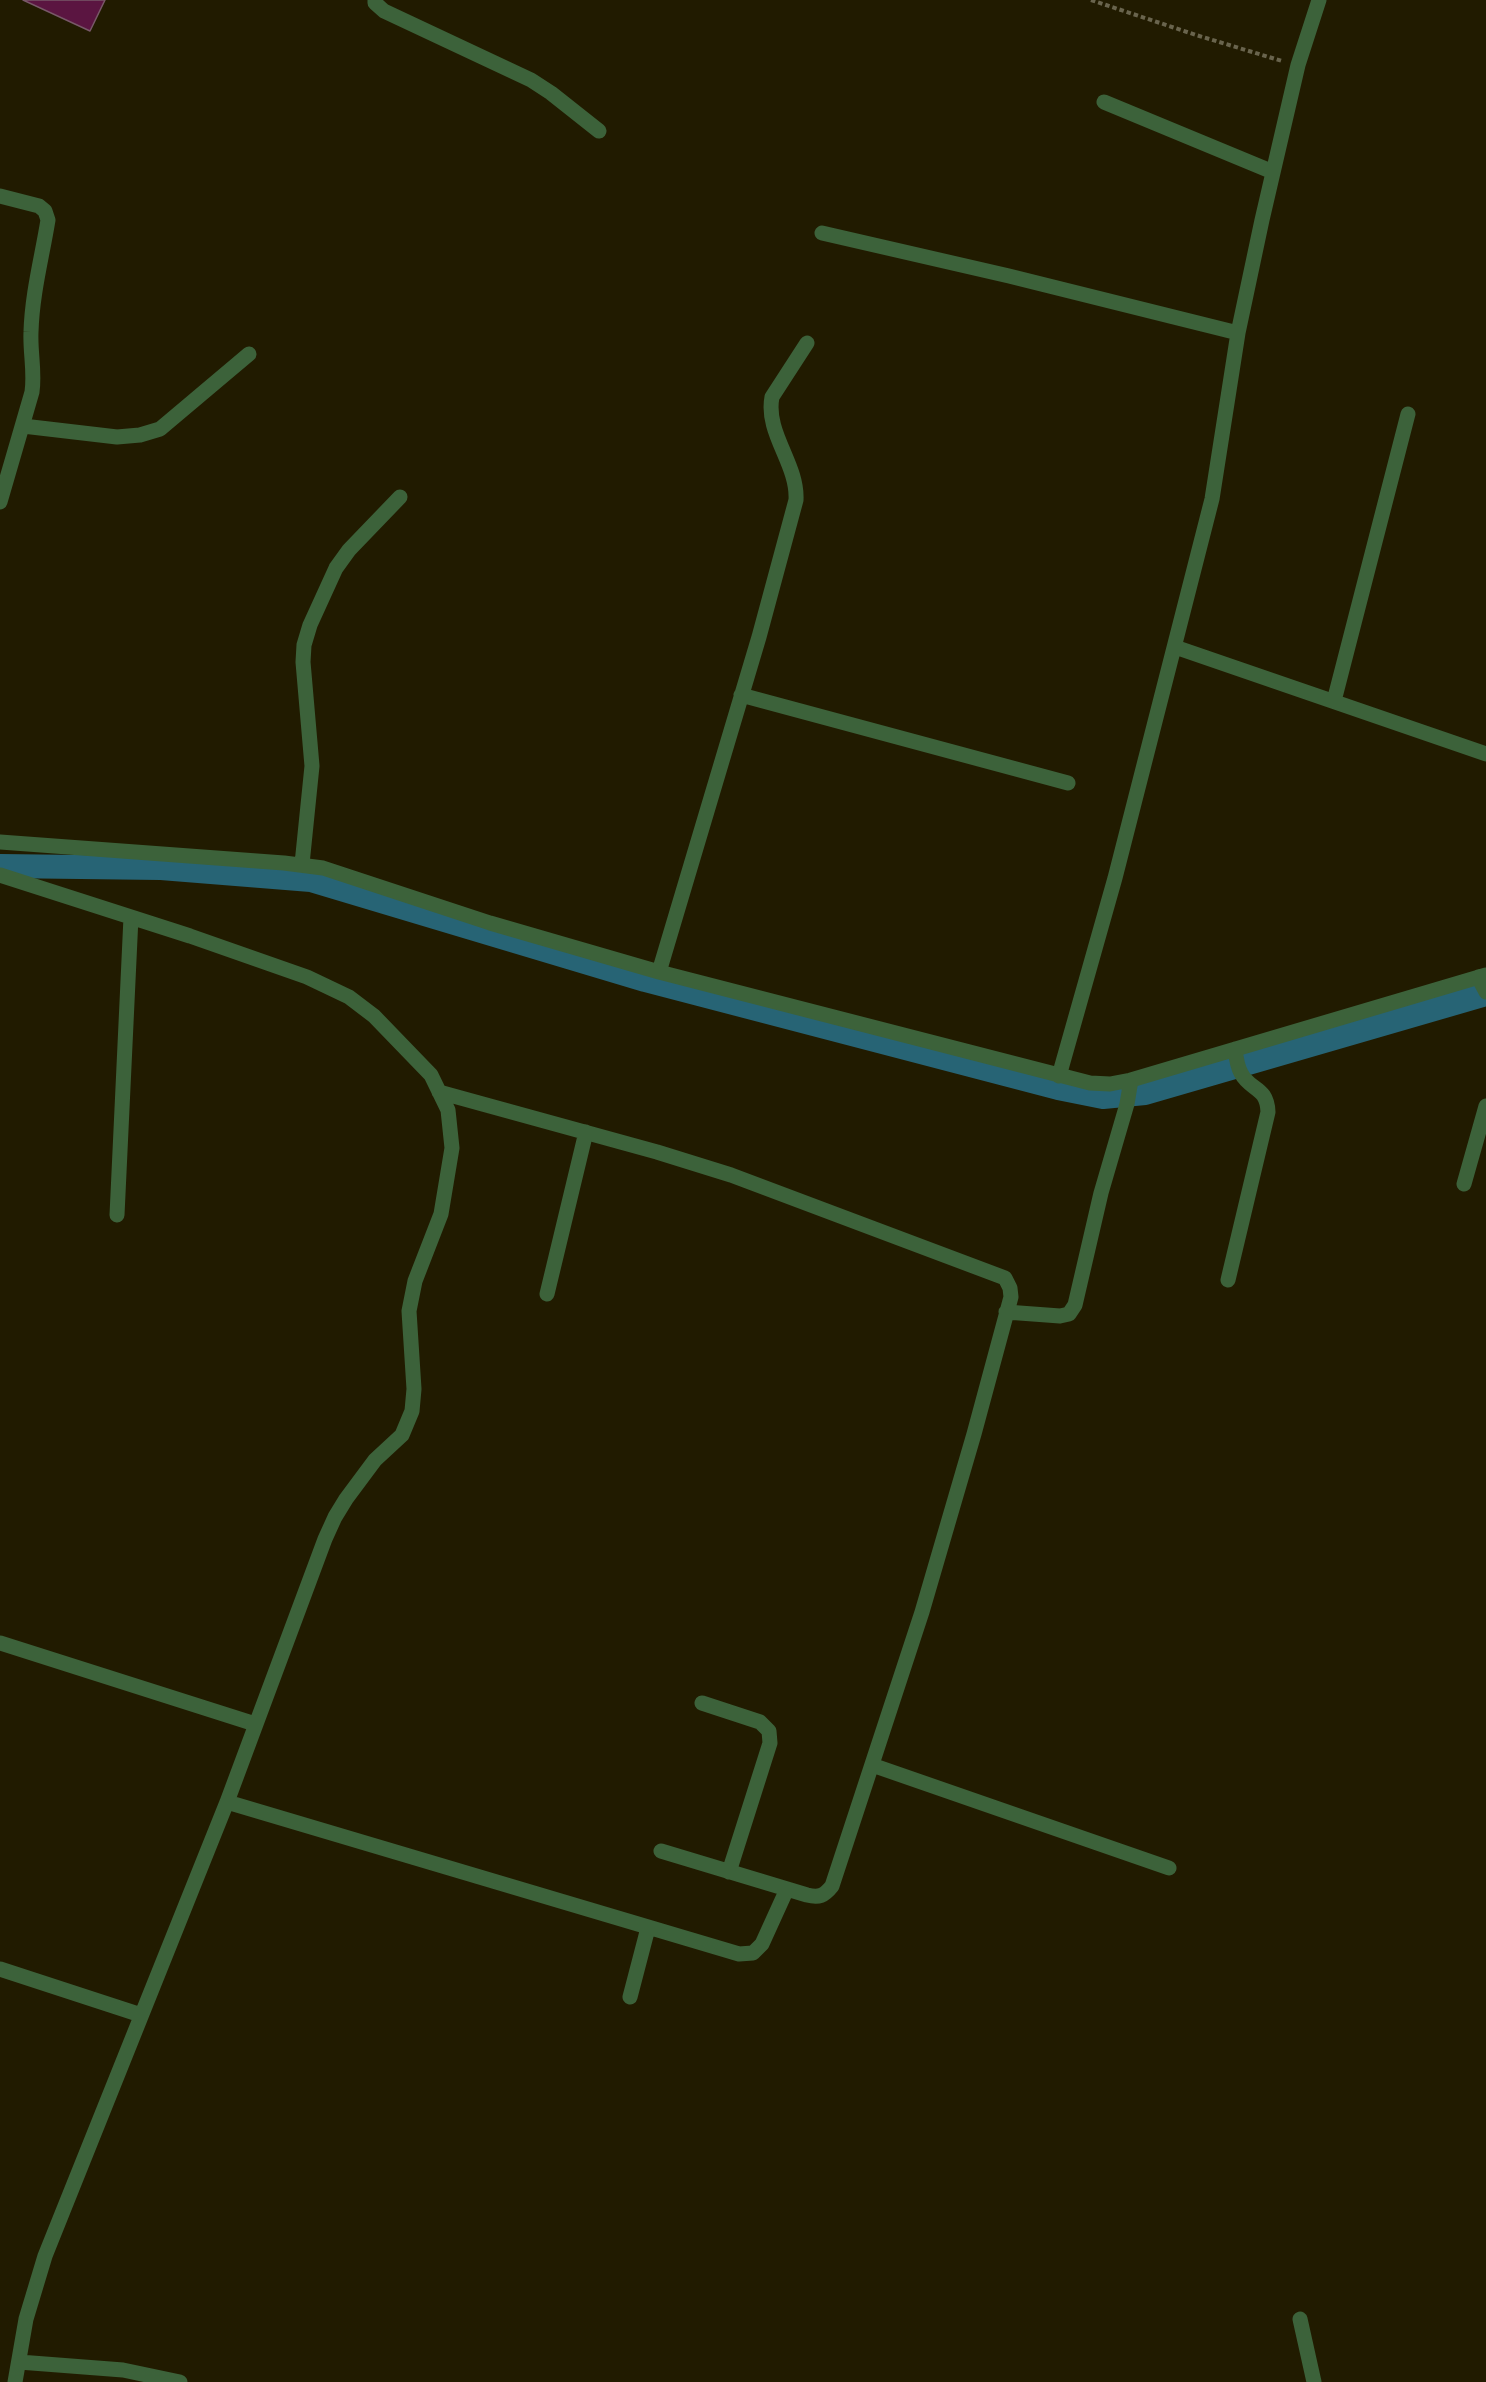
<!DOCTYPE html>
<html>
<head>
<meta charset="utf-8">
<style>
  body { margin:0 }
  canvas { display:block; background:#211b00 }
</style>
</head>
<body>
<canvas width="1486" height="2382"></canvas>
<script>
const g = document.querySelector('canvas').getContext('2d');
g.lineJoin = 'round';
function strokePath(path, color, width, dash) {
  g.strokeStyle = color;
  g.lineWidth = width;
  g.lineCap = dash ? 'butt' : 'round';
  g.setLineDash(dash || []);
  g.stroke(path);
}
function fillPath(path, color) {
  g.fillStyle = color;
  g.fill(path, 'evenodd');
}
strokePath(new Path2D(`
  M0,866L161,868L311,880L645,980L1058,1088L1103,1097L1145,1093L1486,994`), '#276475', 24);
const building = new Path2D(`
  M23,0H105L90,31Z`);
fillPath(building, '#5b1541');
strokePath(building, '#785868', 1.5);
strokePath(new Path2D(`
  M1091,0L1196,35L1282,61`), '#69644d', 4, [4.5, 3]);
strokePath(new Path2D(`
  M375,0V3L384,11L531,80L551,93L599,131
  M1104,102L1273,172
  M0,196L39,206L45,211L48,220C42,257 32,294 31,332C30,352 35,372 32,392L0,502
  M822,233L1009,276L1238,333
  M23,426L117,437L140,435L160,429L249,354
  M1175,647L1486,754
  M741,695L1068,783
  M1334,701L1408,414
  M0,842L284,863L323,868L490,923L659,972L1090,1083L1110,1084L1131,1080L1486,975
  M302,864L312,766L303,662L304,645L310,625L336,568L349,550L400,497
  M0,875L190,936L307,977L349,997L374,1016L431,1075L448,1110L452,1148L441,1214L415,1281L409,1311L414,1389L412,1411L402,1435L375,1460L346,1499L335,1517L325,1539L227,1802L45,2256L26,2319L15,2382
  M659,972L759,637L796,500C798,464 765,433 772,397L807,343
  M1478,977L1486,992
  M1059,1076L1115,878L1212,499L1238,333L1262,220L1298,65L1319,0
  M439,1092L657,1152L731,1175L1005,1278L1010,1288L1011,1297L974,1434L922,1612L832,1886C824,1896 819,1898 807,1895L661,1851
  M1464,1184L1486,1106
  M117,1215L131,917
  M1228,1280L1268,1112C1267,1086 1250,1091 1241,1073C1237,1066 1236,1057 1235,1049
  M547,1294L586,1132
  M1006,1312L1060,1316L1069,1314L1075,1305L1101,1193L1127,1104L1131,1080
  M0,1643L255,1724
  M702,1703L760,1722L769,1731L770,1743L729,1872
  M872,1765L1169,1868
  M227,1802L739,1954L753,1953L762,1944L787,1889
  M0,1969L141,2015
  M630,1997L648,1928
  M1300,2319L1314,2382
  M19,2362L123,2370L180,2382`), '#3c623a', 15);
</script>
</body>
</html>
